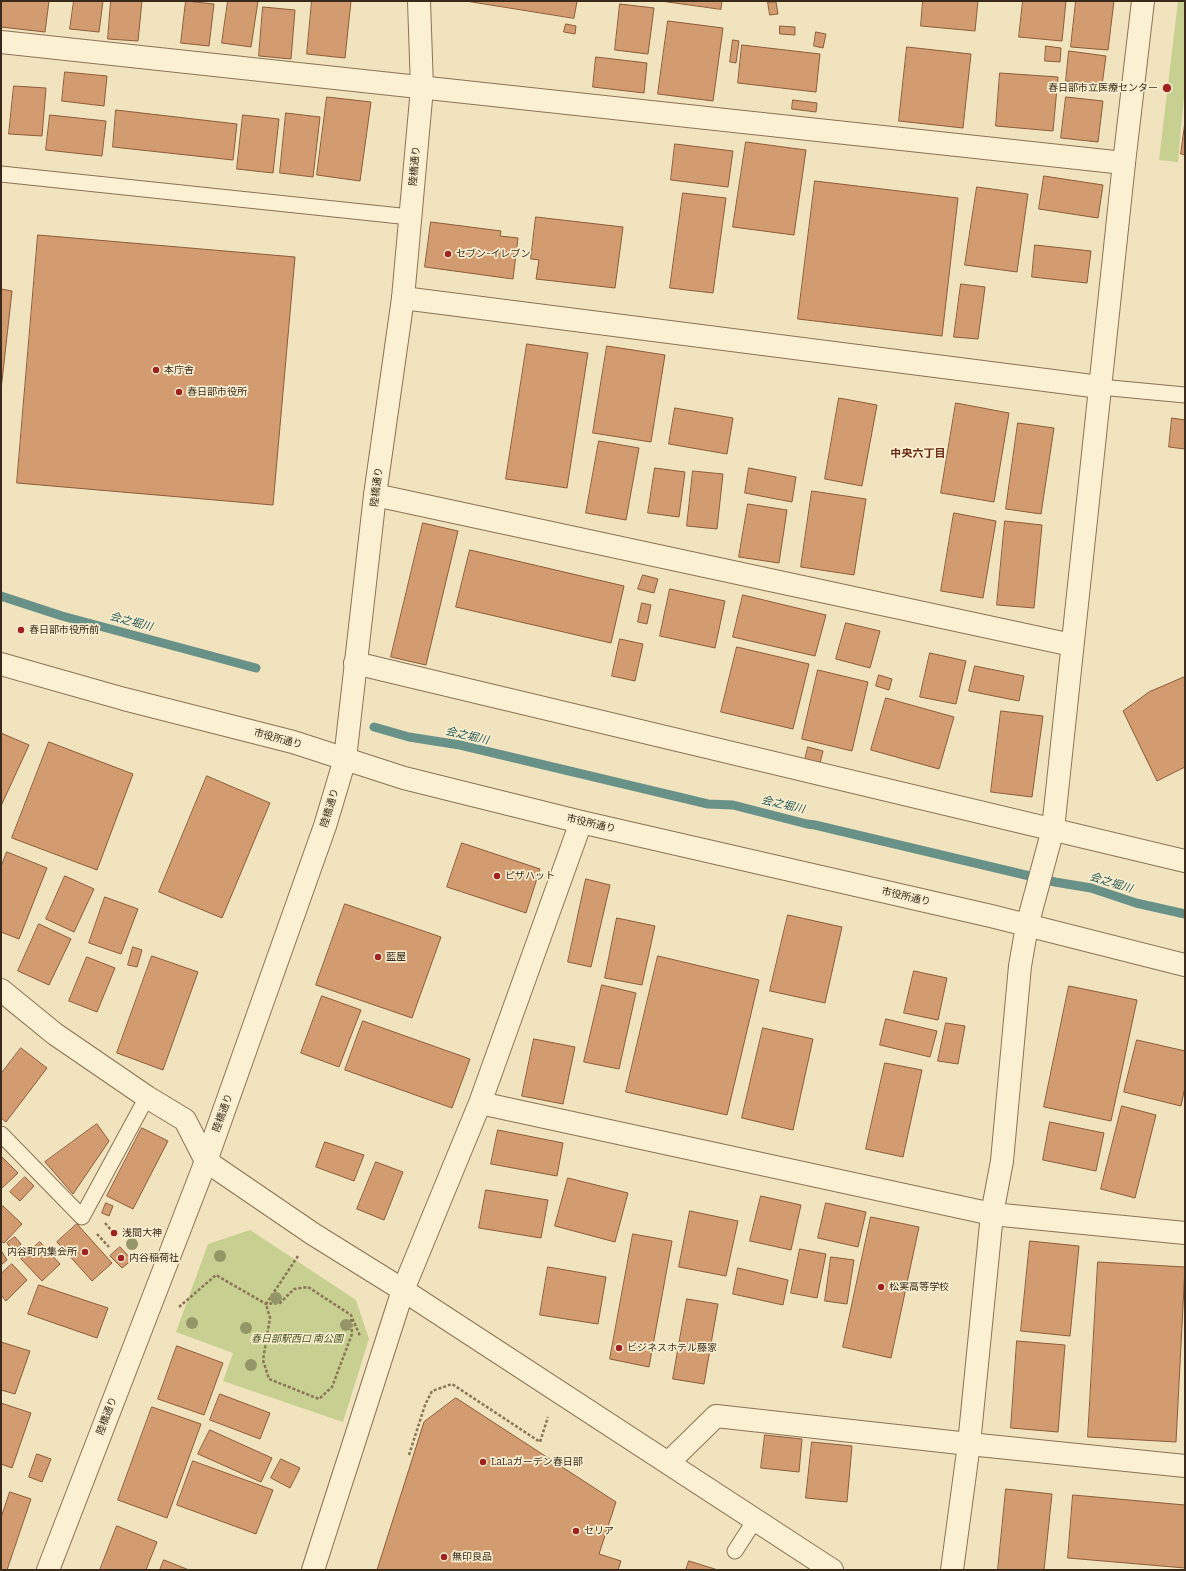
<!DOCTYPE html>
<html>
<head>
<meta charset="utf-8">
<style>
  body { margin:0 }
  #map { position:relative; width:1186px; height:1571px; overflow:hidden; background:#f1e3be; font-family:Bitter,serif }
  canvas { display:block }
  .frame { position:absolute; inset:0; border:2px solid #392a1b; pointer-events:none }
</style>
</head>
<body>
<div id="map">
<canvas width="1186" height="1571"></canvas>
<div class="frame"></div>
</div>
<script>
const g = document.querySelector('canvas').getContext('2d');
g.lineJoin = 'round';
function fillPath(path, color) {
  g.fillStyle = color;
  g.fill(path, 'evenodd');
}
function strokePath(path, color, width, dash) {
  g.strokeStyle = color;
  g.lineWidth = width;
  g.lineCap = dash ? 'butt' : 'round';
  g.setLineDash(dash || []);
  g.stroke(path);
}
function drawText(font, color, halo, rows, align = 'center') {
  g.font = font + ' Bitter,"Noto Sans JP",serif';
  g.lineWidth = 3.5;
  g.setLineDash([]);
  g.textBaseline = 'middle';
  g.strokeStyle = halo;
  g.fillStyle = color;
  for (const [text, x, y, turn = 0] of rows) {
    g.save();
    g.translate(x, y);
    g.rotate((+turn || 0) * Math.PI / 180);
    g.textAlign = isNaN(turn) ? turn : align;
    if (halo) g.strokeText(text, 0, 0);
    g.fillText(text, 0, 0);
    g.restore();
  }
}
fillPath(new Path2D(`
  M1178,1H1185V85L1178,162L1159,160Z
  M250,1230L356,1300L369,1339L343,1422L223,1381L233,1353L176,1332L208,1244Z`), '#c7d091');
strokePath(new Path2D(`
  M1,596L62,616L256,668
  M374,727L409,737L460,745L708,804L733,805L807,824L815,825L1055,882L1091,888L1136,903L1185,914`), '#689188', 9);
const building = new Path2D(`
  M1,1H49L45,32L1,27Z
  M74,1H103L99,32L70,29Z
  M111,1H142L138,41L108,39Z
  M186,1L214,4L209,46L181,43Z
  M228,1H258L251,47L222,43Z
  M312,1H351L345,58L307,54Z
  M466,1H577L574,18Z
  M661,1H722L721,9Z
  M923,1H978L975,31L921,26Z
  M1023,1H1066L1062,41L1019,37Z
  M1076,1H1114L1108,50L1071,47Z
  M768,2H776L778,14L770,15Z
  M620,4L654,8L648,54L615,50Z
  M263,7L295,10L291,59L259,56Z
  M668,21L723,28L713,101L658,94Z
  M566,24L576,26L575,34L564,32Z
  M780,26L795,27V35L780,34Z
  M816,32L826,34L823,48L814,46Z
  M733,40L739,41L736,63L730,62Z
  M742,45L820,54L816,92L738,83Z
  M1046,46L1061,48L1060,62L1045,61Z
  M907,47L971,54L963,128L899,121Z
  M1069,51L1106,56L1102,85L1066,81Z
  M596,57L647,63L644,93L593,87Z
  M65,72L107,76L104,106L62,101Z
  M1000,73L1058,77L1053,131L996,126Z
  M14,86L46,88L42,136L9,134Z
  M327,97L371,102L360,181L317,175Z
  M1066,97L1103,101L1098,142L1061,138Z
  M793,100L817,103L816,112L792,109Z
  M116,110L237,124L233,160L113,147Z
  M286,113L320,117L313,177L280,173Z
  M50,115L106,121L102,156L46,150Z
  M243,115L279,119L273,173L237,169Z
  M1185,122V155L1181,154Z
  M746,142L806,150L794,235L733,227Z
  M675,144L733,151L728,187L671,180Z
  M1044,176L1103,185L1098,218L1039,209Z
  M815,181L958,198L942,336L798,319Z
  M977,187L1028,194L1017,272L965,265Z
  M683,193L726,198L713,293L670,288Z
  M536,217L623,227L615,288L536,279L539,260L531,259Z
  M431,222L501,231L500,236L518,238L513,279L425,267Z
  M38,235L295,257L273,505L17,483Z
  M1035,245L1091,251L1087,283L1032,277Z
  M961,284L985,287L978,339L954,337Z
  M1,289L12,291L1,390Z
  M527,344L588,353L567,488L506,479Z
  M607,346L665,355L651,442L593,433Z
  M839,398L877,405L862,486L825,479Z
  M956,403L1009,413L994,502L941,493Z
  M675,408L733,418L727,454L669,444Z
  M1172,418L1185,420V449L1169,447Z
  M1018,423L1054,428L1041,514L1006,509Z
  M599,441L639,448L626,520L586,513Z
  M655,468L685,472L679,517L648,513Z
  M749,468L796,477L792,502L745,493Z
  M693,471L723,474L717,529L687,526Z
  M812,491L866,499L854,575L801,567Z
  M748,504L787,510L779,563L739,557Z
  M954,513L996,521L983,598L941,591Z
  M1005,521L1042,525L1034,608L997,605Z
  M423,523L458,531L426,665L391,657Z
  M470,550L624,586L611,643L456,607Z
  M643,575L658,579L654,593L638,589Z
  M670,589L725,601L715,648L660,636Z
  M743,595L826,615L815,656L733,637Z
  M642,603L651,605L647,624L638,622Z
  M846,623L880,631L870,668L836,659Z
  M620,639L643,644L635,681L612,676Z
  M737,647L809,664L793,729L721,712Z
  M930,653L966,661L956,704L920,697Z
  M975,666L1024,676L1019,701L969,691Z
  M818,670L868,682L852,751L802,739Z
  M879,675L892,679L889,690L876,686Z
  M1184,677H1185V767L1157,781L1123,711L1149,692Z
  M886,698L954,717L939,769L871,750Z
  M1001,711L1043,716L1032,797L991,792Z
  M1,733L29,745L1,806Z
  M49,742L133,774L97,870L12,838Z
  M808,747L823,751L820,763L805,760Z
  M207,776L270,803L222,918L159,892Z
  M462,843L540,869L526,913L447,887Z
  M7,852L47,868L19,939L1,932V867Z
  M65,876L94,889L74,932L46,919Z
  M586,879L610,885L591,967L568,962Z
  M105,897L138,909L121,954L89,943Z
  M345,904L441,937L412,1018L316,985Z
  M788,915L842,927L825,1003L770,991Z
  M617,918L655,926L642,985L605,978Z
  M39,924L71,939L49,985L18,971Z
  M133,947L142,950L137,967L128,965Z
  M152,956L198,972L163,1070L117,1053Z
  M658,956L759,980L727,1115L626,1092Z
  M87,957L115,968L97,1012L69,1001Z
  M914,971L947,978L938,1020L904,1013Z
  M602,985L636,993L619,1069L584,1062Z
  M1069,986L1137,1000L1111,1121L1044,1107Z
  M322,996L361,1010L339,1067L301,1053Z
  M886,1019L937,1031L930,1057L880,1045Z
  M363,1021L470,1059L452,1108L345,1070Z
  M946,1023L965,1026L958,1064L938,1061Z
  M763,1028L813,1039L793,1130L742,1118Z
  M534,1039L575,1047L563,1104L522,1096Z
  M1137,1040L1185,1051V1087L1181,1106L1124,1092Z
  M21,1048L47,1068L6,1122L1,1118V1074Z
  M885,1063L922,1070L903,1157L866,1149Z
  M1122,1106L1156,1115L1135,1198L1101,1189Z
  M1050,1122L1104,1133L1096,1171L1043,1160Z
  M97,1124L109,1141L73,1194L45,1162Z
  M142,1128L168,1141L133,1209L107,1196Z
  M498,1130L563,1143L557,1176L491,1164Z
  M325,1142L364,1155L354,1181L316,1167Z
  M1,1156L18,1173L1,1189Z
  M376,1162L403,1172L384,1220L357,1209Z
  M25,1177L34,1186L20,1201L10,1192Z
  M568,1178L628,1193L615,1242L555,1226Z
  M486,1190L548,1200L541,1238L479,1228Z
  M761,1196L801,1205L791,1250L750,1241Z
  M106,1203L113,1206L109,1216L102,1213Z
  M826,1203L866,1212L858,1247L818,1238Z
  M3,1206L22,1224L4,1243L1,1241V1208Z
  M690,1211L738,1221L726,1276L679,1267Z
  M871,1217L919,1227L891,1358L843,1347Z
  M77,1224L112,1263L92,1281L57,1242Z
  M633,1234L672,1241L649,1367L610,1359Z
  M15,1237L21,1244L13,1251L7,1243Z
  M1030,1241L1079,1246L1070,1336L1021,1331Z
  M40,1242L60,1264L42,1281L21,1259Z
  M120,1247L132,1260L122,1268L110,1256Z
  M800,1249L826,1254L817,1298L791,1293Z
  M2,1252L7,1260L1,1265V1253Z
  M831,1257L854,1260L847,1304L825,1301Z
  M1098,1262L1185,1267L1176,1442L1088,1437Z
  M12,1264L27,1280L6,1301L1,1295V1274Z
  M548,1267L606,1277L598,1324L540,1315Z
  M738,1268L788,1280L783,1305L733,1294Z
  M39,1285L108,1308L97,1338L28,1314Z
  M687,1299L718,1304L704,1384L673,1379Z
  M1017,1341L1065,1345L1058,1432L1011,1428Z
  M1,1342L30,1351L15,1394L1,1390Z
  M177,1346L223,1363L204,1415L158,1399Z
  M220,1394L270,1413L260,1439L210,1420Z
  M456,1398L616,1502L599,1554L621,1561L618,1570H377L424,1422Z
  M1,1403L31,1413L12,1468L1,1464Z
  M152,1407L201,1424L167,1518L118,1500Z
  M210,1430L272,1458L261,1482L198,1454Z
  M765,1435L802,1439L799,1472L761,1468Z
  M812,1442L852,1446L847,1502L806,1498Z
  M37,1454L51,1459L42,1482L29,1477Z
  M281,1459L300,1468L290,1488L271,1478Z
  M193,1461L273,1490L256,1534L177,1505Z
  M1006,1489L1052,1494L1044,1570H998Z
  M10,1492L31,1499L7,1570H1V1518Z
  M1073,1495L1185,1505V1568L1068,1558Z
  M117,1526L157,1542L146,1570H100Z
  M164,1560L189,1570H160Z
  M689,1561L718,1570H686Z`);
fillPath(building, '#d39b70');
strokePath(building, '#8c5c39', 1);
const service = new Path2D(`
  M1,174L410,217
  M1100,387L1185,395
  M1,1134L82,1217L147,1097
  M735,1551L755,1520`);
const minor = new Path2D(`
  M1,42L1124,163
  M403,298L1100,387
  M375,495L1072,645
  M355,663L1185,861
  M1,990L55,1034L147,1097L185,1120L206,1161L313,1234L403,1290L832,1570
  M480,1103L992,1214L1185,1233
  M669,1462L716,1416L969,1444L1185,1466
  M313,1570L403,1290L480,1103L581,822`);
const tertiary = new Path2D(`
  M1,664L124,699L293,742L404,778L581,822L991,916L1185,965
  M48,1570L206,1161L325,826L345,759L375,495L403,298L422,88L419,1
  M952,1570L969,1444L992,1214L1002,1161L1020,966L1027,926L1053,829L1124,163L1143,1`);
strokePath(service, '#8b7355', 17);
strokePath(minor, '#8b7355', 24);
strokePath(tertiary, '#8b7355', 24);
strokePath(new Path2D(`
  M105,1223L111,1230
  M97,1234L109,1247
  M298,1256L266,1304L270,1318L263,1360L269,1379L319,1399L332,1387L352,1334L351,1317
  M179,1307L216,1275L266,1304L280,1303L294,1289L308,1287L351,1315L360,1336
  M409,1455L425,1405L432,1391L452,1384L540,1442L548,1417`), '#8b7355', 2.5, [3, 2]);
strokePath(service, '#fbf0d1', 15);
strokePath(minor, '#fbf0d1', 22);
strokePath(tertiary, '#fbf0d1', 22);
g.fillStyle = '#949667';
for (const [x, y] of [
  [132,1244],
  [220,1256],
  [276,1298],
  [192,1323],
  [346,1325],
  [246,1328],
  [251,1365]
]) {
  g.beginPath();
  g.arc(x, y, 6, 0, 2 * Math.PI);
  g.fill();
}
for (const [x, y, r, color] of [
  [1167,88,5,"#9f2220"],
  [448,254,4,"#9f2220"],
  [156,370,4,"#9f2220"],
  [179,392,4,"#9f2220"],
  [21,630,4,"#9f2220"],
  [497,876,4,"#9f2220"],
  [378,957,4,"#9f2220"],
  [114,1233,4,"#9f2220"],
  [85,1252,4,"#9f2220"],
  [121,1258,4,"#9f2220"],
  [881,1287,4,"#9f2220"],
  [619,1348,4,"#9f2220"],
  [483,1462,4,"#9f2220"],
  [576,1531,4,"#9f2220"],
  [444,1557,4,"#9f2220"]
]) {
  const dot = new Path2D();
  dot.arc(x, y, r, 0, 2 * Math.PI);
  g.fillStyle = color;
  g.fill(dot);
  strokePath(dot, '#f8edce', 1.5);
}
drawText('10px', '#392a1b', '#f8edce', [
  ["春日部市立医療センター",1158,88,"right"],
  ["セブン-イレブン",456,254],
  ["本庁舎",164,370],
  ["春日部市役所",187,392],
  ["春日部市役所前",29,630],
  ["ピザハット",505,876],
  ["藍屋",386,957],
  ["浅間大神",122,1233],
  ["内谷町内集会所",77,1252,"right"],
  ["内谷稲荷社",129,1258],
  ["松実高等学校",889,1287],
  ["ビジネスホテル藤家",627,1348],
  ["LaLaガーデン春日部",491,1462],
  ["セリア",584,1531],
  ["無印良品",452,1557]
], 'left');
drawText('10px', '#392a1b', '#f8edce', [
  ["陸橋通り",415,166,-85],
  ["陸橋通り",377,487,-83],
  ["市役所通り",278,739,15],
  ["陸橋通り",330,808,-73],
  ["市役所通り",591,824,13],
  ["市役所通り",906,897,13],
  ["陸橋通り",223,1113,-70],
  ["陸橋通り",107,1416,-69]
]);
drawText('italic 10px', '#485720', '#f8edce', [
  ["春日部駅西口 南公園",297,1339]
]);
drawText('bold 11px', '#692a17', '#f8edce', [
  ["中央六丁目",918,454]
]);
drawText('italic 11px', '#295a58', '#f8edce', [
  ["会之堀川",131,622,15],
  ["会之堀川",467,736,13],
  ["会之堀川",783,805,13],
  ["会之堀川",1111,883,17]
]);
</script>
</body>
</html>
